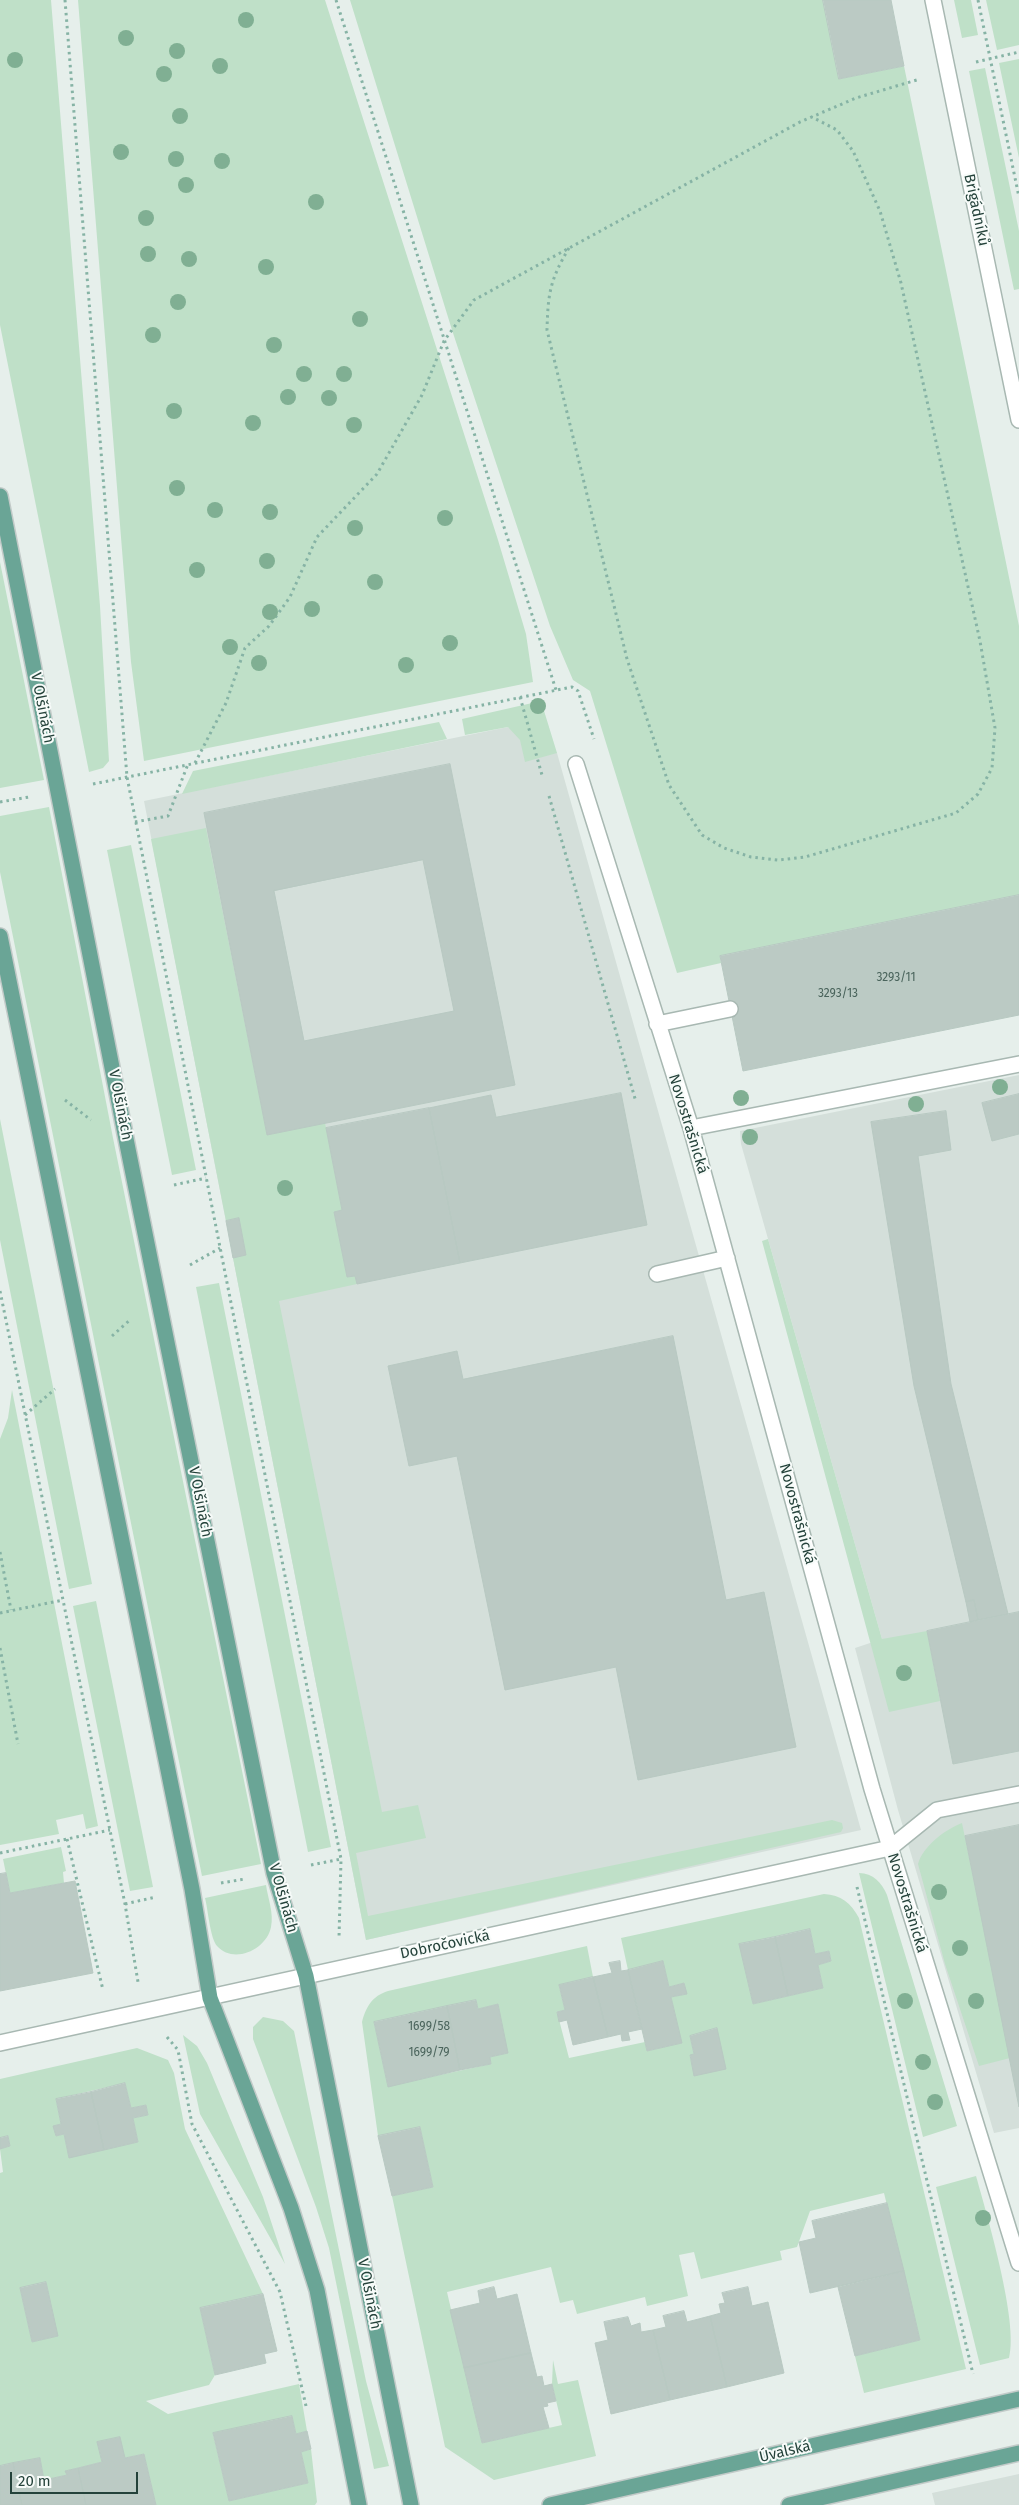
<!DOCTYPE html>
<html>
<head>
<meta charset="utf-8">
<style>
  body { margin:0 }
  #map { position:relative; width:1019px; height:2505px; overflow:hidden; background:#e6efeb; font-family:"Fira Sans",sans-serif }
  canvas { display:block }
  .scale { position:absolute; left:10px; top:2472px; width:128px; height:22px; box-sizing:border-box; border:2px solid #24423a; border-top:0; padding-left:6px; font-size:15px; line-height:18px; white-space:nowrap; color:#24423a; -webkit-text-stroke:4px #f7fbf9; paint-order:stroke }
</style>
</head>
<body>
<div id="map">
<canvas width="1019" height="2505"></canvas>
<div class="scale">20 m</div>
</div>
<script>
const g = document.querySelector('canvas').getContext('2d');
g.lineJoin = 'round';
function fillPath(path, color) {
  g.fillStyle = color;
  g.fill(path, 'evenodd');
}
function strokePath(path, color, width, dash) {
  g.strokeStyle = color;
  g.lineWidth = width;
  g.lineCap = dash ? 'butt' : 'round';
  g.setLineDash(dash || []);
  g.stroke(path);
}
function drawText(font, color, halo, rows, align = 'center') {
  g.font = font + ' "Fira Sans",sans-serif';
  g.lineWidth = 4;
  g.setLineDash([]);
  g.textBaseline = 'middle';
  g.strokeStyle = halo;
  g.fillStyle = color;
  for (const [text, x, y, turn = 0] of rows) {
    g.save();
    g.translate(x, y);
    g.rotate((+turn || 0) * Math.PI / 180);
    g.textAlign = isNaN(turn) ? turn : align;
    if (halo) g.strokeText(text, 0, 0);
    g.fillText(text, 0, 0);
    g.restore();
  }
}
fillPath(new Path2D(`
  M508,727L557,753L861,1830L366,1940L144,801Z
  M1019,1075V2128L994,2133L898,1810L855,1648L882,1639L741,1144L740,1131Z
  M1019,2474V2505H935L932,2493Z`), '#d4dfda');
fillPath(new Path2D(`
  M0,0H51L100,606L109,761L103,768L89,772L0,325Z
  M78,0H325L498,540L526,634L533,682L144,761L131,662Z
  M350,0H823L839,79L904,66L1019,626V895L720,956L721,963L677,973L590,691L573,680L550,626L452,330Z
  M954,0H971L978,35L962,38Z
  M986,0H1019V45L997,50Z
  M1019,59V158L999,63Z
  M985,68L1019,231V289L1014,290L969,71Z
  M0,562L44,780L0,788Z
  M541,701L557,753L525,762L520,740L508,727L465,735L462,719Z
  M439,722L447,739L182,794L193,771Z
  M49,807L113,1138L261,1864L202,1876L0,872V816Z
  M206,828L267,1135L325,1123L342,1210L334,1212L347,1277L355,1276L357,1284L279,1301L382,1812L418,1805L426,1838L356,1853L368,1916L832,1820L842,1823L843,1828L841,1832L366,1940L233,1258L246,1255L239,1219L226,1221L151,839Z
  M131,845L196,1170L172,1175L107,850Z
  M0,1119L92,1584L69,1589L0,1240Z
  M768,1239L882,1639L927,1631L940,1701L889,1712L762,1241Z
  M219,1283L331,1847L308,1852L196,1287Z
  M12,1390L98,1826L86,1829L83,1814L56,1820L59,1834L0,1845V1439L8,1418Z
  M96,1601L153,1887L130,1891L73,1606Z
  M962,1823L1010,2058L979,2066L945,1964L918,1864C923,1846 946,1829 962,1823Z
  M61,1847L66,1871L63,1872L64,1883L10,1893L3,1859Z
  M859,1873C873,1873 882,1883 887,1895L957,2126L923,2137Z
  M266,1885C268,1899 274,1913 271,1927C267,1949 234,1965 217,1946C210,1938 208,1909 205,1898Z
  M824,1894C841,1895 851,1903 859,1918L966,2369L864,2393L855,2356L920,2340L884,2193L810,2211L797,2247L780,2251L782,2260L701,2279L694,2252L679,2255L688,2296L647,2306L645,2297L577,2314L573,2300L560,2303L551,2267L447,2292L482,2443L562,2425L552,2384L553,2360L558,2384L578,2380L596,2456L494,2480L445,2447L392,2196L433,2187L420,2127L378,2136L362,2022C366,2007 372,1996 388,1991L587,1946L593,1977L559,1986L565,2010L557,2012L569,2058L645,2042L647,2051L681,2043L671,1997L686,1994L684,1983L669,1987L663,1962L628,1970L621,1938ZM810,1929L815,1954L829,1951L831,1961L818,1965L823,1988L753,2004L740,1944ZM476,2000L478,2009L498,2004L507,2053L490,2057L491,2064L388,2086L374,2022ZM717,2028L695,2075L690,2056L694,2054L690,2036Z
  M263,2017L283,2021L294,2031L366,2381L389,2466L374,2469L329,2248L316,2207L253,2039V2027Z
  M183,2035L197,2046L207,2063L263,2197L285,2264L200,2114Z
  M137,2048L168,2060L174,2073L185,2129L263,2294L200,2308L215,2375L209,2385L146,2401L168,2414L299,2384L307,2431L296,2434L292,2416L213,2434L229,2501L308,2483L301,2452L311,2449L317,2502L315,2505H156L144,2454L125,2458L98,2442L102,2462L66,2471L67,2475L44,2480L40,2459L0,2466V2173L3,2172L0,2149L10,2146L8,2136L0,2138V2079ZM125,2083L131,2108L146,2105L148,2115L133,2118L138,2142L69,2157L64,2134L56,2136L54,2126L61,2124L56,2099ZM46,2282L57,2336L32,2342L20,2288Z
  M976,2176C987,2215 1019,2323 1009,2358L980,2365L936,2187Z`), '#bfe0c8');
const building = new Path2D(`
  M823,0H891L904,66L839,79Z
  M450,764L515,1085L267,1135L204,813ZM423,860L454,1011L304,1041L274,891Z
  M1019,895V1015L743,1071L720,956Z
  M621,1093L647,1225L460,1263L429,1108L491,1095L496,1117Z
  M1019,1094V1134L992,1141L982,1103Z
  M429,1108L460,1263L357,1284L355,1276L347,1277L334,1212L342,1210L326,1128Z
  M946,1111L951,1150L918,1156L951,1384L1008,1614L978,1620L974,1600L966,1602L914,1386L871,1122Z
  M239,1218L246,1255L233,1258L226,1221Z
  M673,1336L726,1600L764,1592L796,1747L638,1780L616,1667L505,1690L457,1456L409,1466L388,1366L457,1351L463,1379Z
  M974,1600L978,1620L970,1622L966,1602Z
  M1019,1612V1751L953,1764L927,1631Z
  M1019,1825V2107L965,1836Z
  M6,1873L10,1893L75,1881L93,1973L0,1991V1874Z
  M810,1929L815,1954L829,1951L831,1961L818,1965L823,1988L788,1996L775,1937Z
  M775,1937L788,1996L753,2004L739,1944Z
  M620,1961L621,1971L628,1970L642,2029L628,2032L630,2040L622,2041L621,2034L608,2037L593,1977L612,1973L609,1963Z
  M663,1961L669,1987L684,1983L687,1994L671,1997L682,2043L647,2051L628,1970Z
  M593,1977L608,2037L573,2045L567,2020L559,2022L557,2012L565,2010L559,1985Z
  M476,2000L478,2009L498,2004L508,2053L490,2057L491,2064L460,2070L447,2006Z
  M447,2006L460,2070L388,2087L374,2022Z
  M717,2028L726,2069L694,2076L690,2055L694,2054L690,2036Z
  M125,2083L131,2108L146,2105L148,2115L133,2118L138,2142L104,2150L91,2092Z
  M91,2092L104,2150L69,2158L64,2134L56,2136L53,2126L61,2124L56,2099Z
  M420,2127L433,2187L392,2196L378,2136Z
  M8,2136L10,2146L0,2149V2138Z
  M887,2203L904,2271L810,2293L799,2242L816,2238L812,2221Z
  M904,2271L920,2340L855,2356L838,2287Z
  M46,2282L58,2336L32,2342L20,2288Z
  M494,2287L497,2299L517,2294L531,2353L464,2368L450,2310L480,2303L478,2291Z
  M748,2287L752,2306L768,2302L784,2373L727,2387L710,2316L721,2313L719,2304L725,2303L722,2293Z
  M263,2294L277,2351L264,2354L266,2363L215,2375L200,2308Z
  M684,2311L687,2322L710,2316L727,2387L670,2400L653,2330L666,2327L663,2316Z
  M628,2317L631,2326L640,2323L641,2332L653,2330L670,2400L611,2414L595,2343L608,2340L604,2322Z
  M531,2353L537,2377L542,2376L544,2386L552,2384L556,2401L547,2403L548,2406L543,2407L549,2428L482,2443L464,2368Z
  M292,2416L296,2434L307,2431L311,2449L301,2452L308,2483L229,2501L213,2433Z
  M120,2437L125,2458L144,2454L156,2505H86L78,2468L102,2462L97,2442Z
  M40,2458L44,2480L67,2475L65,2471L78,2468L86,2505H22L13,2463Z
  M13,2463L22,2505H0V2466Z`);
fillPath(building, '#bbcac4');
strokePath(building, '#b8c9c2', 1);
const minor = new Path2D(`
  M933,0L1019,420
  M576,764L691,1128L872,1789L1019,2263
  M657,1024L730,1009
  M691,1128L1019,1064
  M657,1274L727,1258
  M0,2043L890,1848L937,1810L1019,1794`);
const major = new Path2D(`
  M0,496L128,1149L274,1873L306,1976L411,2505
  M0,936L192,1889L210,1998L291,2208L317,2290L359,2505
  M550,2505L1019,2399
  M789,2505L1019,2453`);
strokePath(minor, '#a8b8b2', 18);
strokePath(major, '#c2cac8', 18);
strokePath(new Path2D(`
  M65,0L127,777L341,1859L339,1938
  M336,0L556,690
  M978,0L1019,197
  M976,62L1019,52
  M569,248C550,280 548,293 547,330L627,659L669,785L702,835L724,848L751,857L778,860L805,857L956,813L978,794L992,768L995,728L980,641L901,283L880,211L853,151L837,130L812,117
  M520,697L542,775
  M195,763L226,703L245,648L269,626L290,597L317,537L377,474L422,395L444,341L474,300L800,122L856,98L920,79
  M93,784L572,687L578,691L594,739
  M549,796L636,1102
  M0,802L29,797
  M135,822L168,816L188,764
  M65,1100L91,1120
  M174,1185L206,1178
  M190,1265L220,1248
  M0,1291L125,1904L138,1982
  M112,1336L131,1319
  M25,1415L55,1389
  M0,1552L11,1610
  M0,1613L63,1600
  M0,1648L18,1744
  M67,1839L103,1990
  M0,1853L110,1830
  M311,1865L341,1859
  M221,1883L245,1879
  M857,1887L973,2374
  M125,1904L156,1897
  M167,2037L178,2050L192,2124L280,2292L306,2406`), '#86b3a5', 3, [2.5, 4]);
strokePath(minor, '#fff', 15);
strokePath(major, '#6aa596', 15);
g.fillStyle = '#80af93';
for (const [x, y] of [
  [246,20],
  [126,38],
  [177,51],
  [15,60],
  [220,66],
  [164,74],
  [180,116],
  [121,152],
  [176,159],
  [222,161],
  [186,185],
  [316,202],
  [146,218],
  [148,254],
  [189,259],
  [266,267],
  [178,302],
  [360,319],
  [153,335],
  [274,345],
  [304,374],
  [344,374],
  [288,397],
  [329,398],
  [174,411],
  [253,423],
  [354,425],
  [177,488],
  [215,510],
  [270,512],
  [445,518],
  [355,528],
  [267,561],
  [197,570],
  [375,582],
  [312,609],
  [270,612],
  [450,643],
  [230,647],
  [259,663],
  [406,665],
  [538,706],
  [1000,1087],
  [741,1098],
  [916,1104],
  [750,1137],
  [285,1188],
  [904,1673],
  [939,1892],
  [960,1948],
  [905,2001],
  [976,2001],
  [923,2062],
  [935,2102],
  [983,2218]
]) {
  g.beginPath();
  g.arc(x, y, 8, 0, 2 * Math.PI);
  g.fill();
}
drawText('12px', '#4a645c', null, [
  ["3293/11",896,978],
  ["3293/13",838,994],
  ["1699/58",429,2027],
  ["1699/79",429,2053]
]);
drawText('15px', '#24423a', '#f7fbf9', [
  ["Brigádníků",976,210,78],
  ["V Olšinách",42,708,79],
  ["V Olšinách",120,1105,79],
  ["Novostrašnická",688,1124,73],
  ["V Olšinách",200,1502,79],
  ["Novostrašnická",797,1514,75],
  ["V Olšinách",283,1898,74],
  ["Novostrašnická",907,1903,73],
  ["Dobročovická",445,1945,-12],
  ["V Olšinách",369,2294,79],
  ["Úvalská",785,2452,-13]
]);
</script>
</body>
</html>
